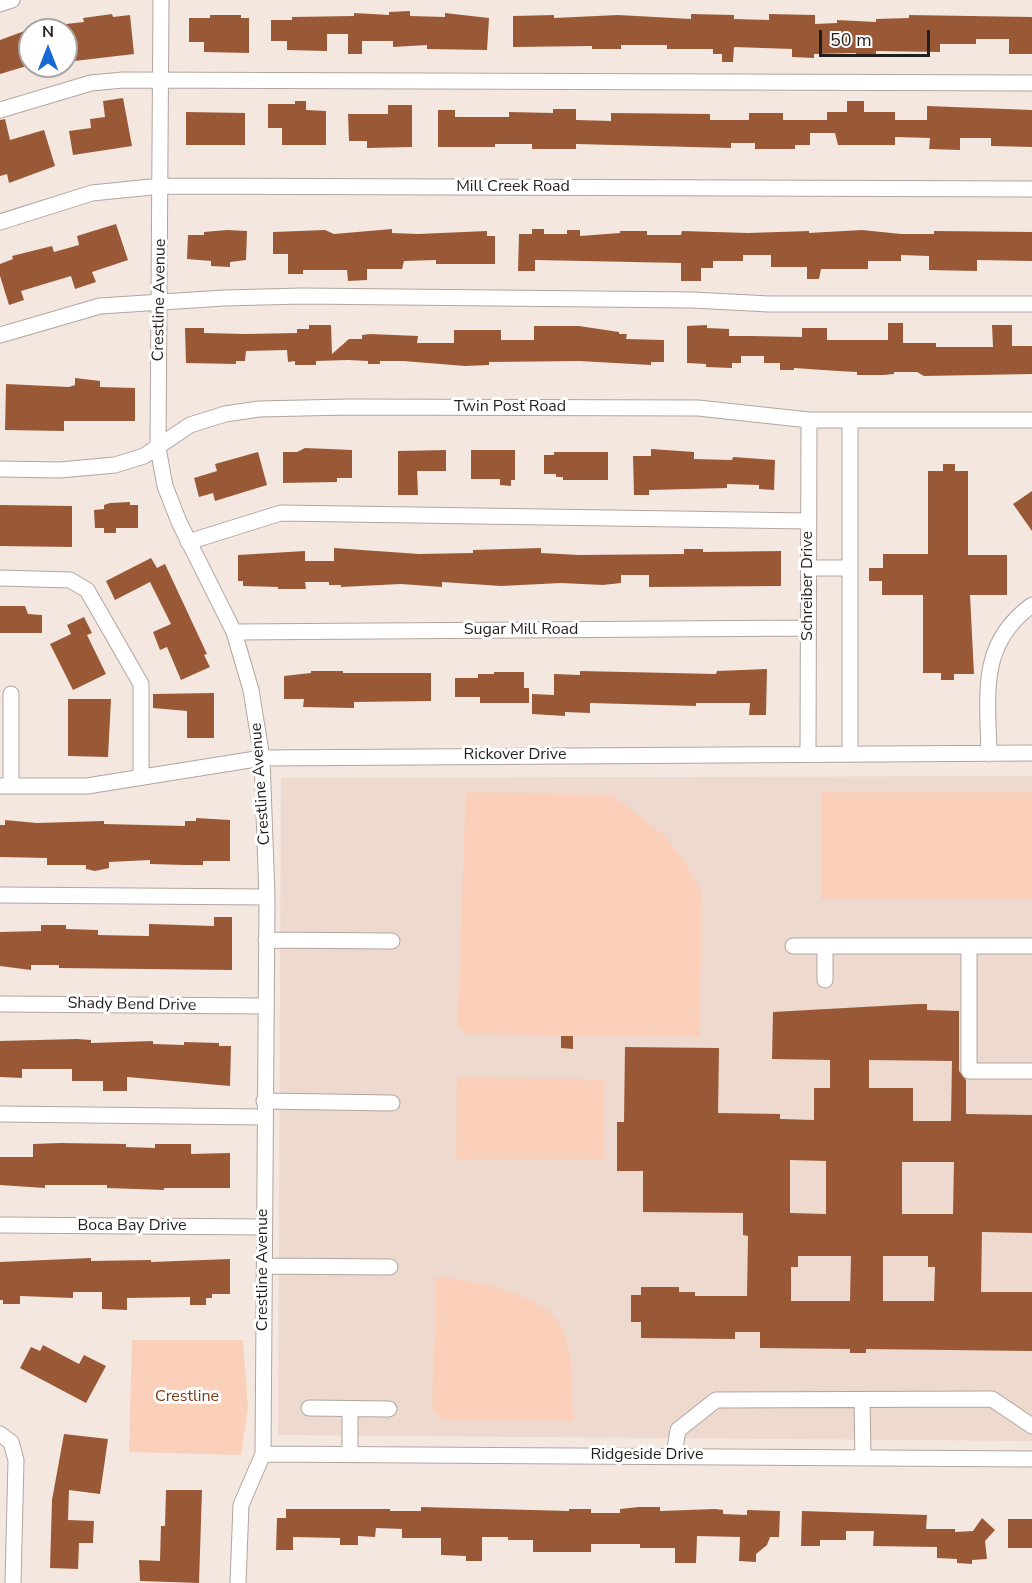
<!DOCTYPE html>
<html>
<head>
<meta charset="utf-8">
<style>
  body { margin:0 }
  #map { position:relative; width:1032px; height:1583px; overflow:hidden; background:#f4e7e0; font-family:"Nunito Sans",sans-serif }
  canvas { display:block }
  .north { position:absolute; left:18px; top:18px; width:60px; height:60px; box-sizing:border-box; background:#fff; border:2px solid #a7a5a5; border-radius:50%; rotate:0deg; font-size:16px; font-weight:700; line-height:24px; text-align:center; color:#241f1d }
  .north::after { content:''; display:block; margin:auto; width:21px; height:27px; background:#1869d3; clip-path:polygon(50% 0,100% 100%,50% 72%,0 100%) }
  .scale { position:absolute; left:819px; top:30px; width:111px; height:27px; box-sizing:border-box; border:3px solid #241f1d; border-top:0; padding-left:8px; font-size:18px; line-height:21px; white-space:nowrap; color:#241f1d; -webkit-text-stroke:4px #fff; paint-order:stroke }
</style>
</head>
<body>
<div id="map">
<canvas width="1032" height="1583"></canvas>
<div class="north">N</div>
<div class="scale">50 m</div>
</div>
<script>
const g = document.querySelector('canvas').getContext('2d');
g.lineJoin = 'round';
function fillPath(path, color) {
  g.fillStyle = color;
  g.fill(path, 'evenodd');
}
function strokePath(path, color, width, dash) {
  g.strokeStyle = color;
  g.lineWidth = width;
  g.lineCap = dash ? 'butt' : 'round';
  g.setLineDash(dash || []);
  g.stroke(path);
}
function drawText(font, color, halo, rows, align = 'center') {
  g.font = font + ' "Nunito Sans",sans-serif';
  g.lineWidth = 6;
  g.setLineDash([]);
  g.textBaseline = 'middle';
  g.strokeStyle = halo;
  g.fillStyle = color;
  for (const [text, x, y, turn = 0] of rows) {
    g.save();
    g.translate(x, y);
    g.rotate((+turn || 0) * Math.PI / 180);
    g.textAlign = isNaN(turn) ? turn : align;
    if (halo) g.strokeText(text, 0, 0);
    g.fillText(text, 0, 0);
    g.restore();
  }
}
fillPath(new Path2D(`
  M1032,776V1441L278,1435L281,778Z`), '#eed9ce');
fillPath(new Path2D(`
  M466,792L612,795L662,833L682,857L702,892L700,1037L466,1034L457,1025Z
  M821,792H1032V900H821Z
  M457,1078L605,1079L604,1160L456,1159Z
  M436,1277C469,1279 544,1294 561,1325C574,1350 573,1394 573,1421L441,1419L432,1410Z
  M132,1340H243L248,1407L241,1455L129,1452Z`), '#fbd0bb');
fillPath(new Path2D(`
  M410,11V16L445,17V13L489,18L487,50L427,49V45L393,47V41H362V54H348V34H327V51L287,50V41H271V20H292V17L354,16V13L389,15V12Z
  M112,14L113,17L130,15L134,54L66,62V24L84,22L83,18Z
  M691,14L734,15V19L769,20V14L815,15V24L837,23V20L876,22V19L909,18V15L1032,17V54H1009V39H976V44H940V52L876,51V57H856V53L814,54V58L792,57V49L734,47L733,62H722V54H713V49H667V45H621V49H592V46L513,47V16L554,15V18L618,15L691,19Z
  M210,15H241V18H249V53L204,52V42H189V18H210Z
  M30,29V65L0,74V40Z
  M123,98L132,146L73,155L69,131L91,128L90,119L105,117L103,101Z
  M295,101H306V110L326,111V145H282V128H268V104H295Z
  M847,101H864V112H895V120H927V106L1032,110V147L991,146V138H960V150L929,149L930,138L895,137V145H838L835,133H810V145H795V149H755V143H731V148L576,144V149H532V144H495V147H438V110H455V117H509V112L553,113V109H576V120L611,121V113L710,114V120H749V113H783V120H827V112H847Z
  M388,105H412V147L367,148V141H349L348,114H388Z
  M186,112L245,113V145H186Z
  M5,119L10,140L44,130L55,166L9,183L7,174L0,176V120Z
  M116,224L128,260L92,272L96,282L75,289L71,276L21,291L24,300L9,305L0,276V264L13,259L12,256L52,246L54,252L79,245L77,236Z
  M392,229V233L418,234L487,231V236H495V264H436V260L404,261L402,269H367V280L348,281L347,270H303V274H288V254H273V232L325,230L334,234Z
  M532,229H544V234H567V230H580V236L620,233V231H647V235H681L682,231L748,233L809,231V233L862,230L901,234H934V231L1032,232V261L977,260V271L929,270V256L901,255V261H868V269H821L819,279H807V267H771V255H743V261H713V268H701V281H681V263L535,260V271H518L519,234H532Z
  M227,230L247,231L246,260L230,262V267L211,266V261L187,259L188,235H204V232Z
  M888,323H903V343H936V347H993L992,325H1012V346H1032V374L924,376L917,372H894V374L883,375H857V372L838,371L794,368V370H780V363H764V356H741V363H732V368L706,367V364L687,363V326L707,325V328L729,329V336H751L802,337V328H827V340H888Z
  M309,325H331L332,354L349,339H362V335L370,334L418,336L417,343H454V330H501V340H534V326H579L619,332V334H627L626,339L664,340V362H651V365L579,361L489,362V365L465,366L403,361H380V364H368V361L348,360L316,361V365H295V361L288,362L287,350L246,351L245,361H236V364L186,363L185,328H204V333L246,334L297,333V329H309Z
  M75,378L100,381V387L135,388V421H64V431L5,430L6,384L69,387L75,385Z
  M305,448L352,450V478H337V482L283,483V452H297Z
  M651,449L694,452V459L732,460L733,457L775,460L774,490L759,489V485L727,484V488L649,490V495H634L633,456H651Z
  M446,450V471H417L418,495H398V451Z
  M471,450H515V480H511V486L500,485V479H471Z
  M258,452L267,485L215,501L213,493L199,497L194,478L217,471L215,464Z
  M554,452H608V480H563V477H556V474H544V455H554Z
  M943,464H955V471H968V555H1007V595H970L974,674H954V680H941V673H923V595H882V581H869V568H883V554H928V471H943Z
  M1032,491V531L1013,504Z
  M130,502V505H138V528H116V533H104V528H95L94,510L104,509V505L110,503Z
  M0,505L72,506V547L0,546Z
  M334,548L419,554L473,553V550L541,548V553L579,555L684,554V549H703V552L781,551V586L649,587V575H621V583L603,585L561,583L501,586L442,582V587L401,584L341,587V585H329V582H305L306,589H278V587L243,586V581H238V555L305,551V561H334Z
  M151,558L157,568L165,564L207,654L204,655L210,667L181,680L167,647L160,650L153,632L171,624L150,582L115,600L106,581Z
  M0,606H25L28,614L42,615V633H0Z
  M84,617L92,633L87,635L106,674L73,690L50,644L71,634L67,625Z
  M767,669L766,715H749L750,703H696V706L590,703V713L565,712V716L532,714V694L554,695V674L580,675V671L716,674L717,671Z
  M311,671H343V673H431V701L354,702V708L303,707L304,699H284V676L311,673Z
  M494,672H524V688H529V703H480V697H455V678H478V674H494Z
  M214,693V738H187V711L153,708V694Z
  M68,699H111L108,757L68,756Z
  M196,818L230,820V861H203V865H185L150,864V860L109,862V868L95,871L86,869V865H47V858L0,857V825H5V820L37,823L104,821V824L185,826V821H196Z
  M214,917H232V970L59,968V965H31V970L0,966V932L41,931V925H66V929L98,930V935L149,936V924L214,926Z
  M917,1004H927V1010L959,1011V1071L966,1080V1114L1032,1115V1233L982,1232L981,1292H1032V1351L866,1349V1353H850V1349L760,1348V1332H735V1339L641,1338V1322H631V1295H641V1287H679V1292H695V1296H747L748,1236L743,1235V1213L643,1212V1171H617V1122H624L625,1047L719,1048L718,1113L780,1114V1119L814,1120V1088H830V1060L772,1059L773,1012ZM869,1060L952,1061L951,1121H913V1088H869ZM790,1160L826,1161V1214L790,1213ZM902,1162H954L953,1214H902ZM798,1256H851L850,1301H791V1267H798ZM883,1256H928V1267H935L934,1301H883Z
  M561,1036H573V1049L561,1048Z
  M77,1039L91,1040V1043L153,1041V1044L184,1045V1042L219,1043V1046H231L230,1086L127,1077V1091H103V1081H72V1069H22V1078L0,1077V1041Z
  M61,1143L126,1144V1147L155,1148V1144H191V1154L230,1153V1188H164V1190L107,1188V1185H45V1188L0,1185V1157H33V1144Z
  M91,1258V1261L151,1260V1262L230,1259V1294H212V1298H206V1305H190V1297L127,1298V1310L102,1309V1292H73V1298L20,1296V1304H3V1300H0V1262Z
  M43,1345L79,1364L84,1355L106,1366L86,1403L20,1368L31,1347L40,1351Z
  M64,1434L108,1439L100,1494L69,1490L68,1520L94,1521L93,1543H79L78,1569L50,1568L52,1500Z
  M166,1490H202L199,1583L140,1581L139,1560L160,1561L161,1526H165Z
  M421,1507L569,1511V1509H591V1513H620V1509L639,1507H660V1511L715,1509L723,1510V1514L747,1515V1510L780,1511L779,1537H770L767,1545L756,1554V1562L739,1561L740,1537L697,1536L696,1563H675V1548H640V1544H591V1552H533V1540H508V1537H482V1561H466V1556L441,1555V1538H402V1529L376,1528L375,1537L358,1536V1545H340V1538L293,1537V1550H276L277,1518H286V1509H390V1511H421Z
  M802,1511L927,1515L926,1529H955V1532L973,1531L982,1518L995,1530L985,1541L987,1559L972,1560V1564L957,1563V1559L937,1558V1547L873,1546L874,1531H846V1540H820V1546H801Z
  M1008,1519H1032V1548H1008Z`), '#9a5936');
const minor = new Path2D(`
  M161,0L158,448L165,486L179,522L234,632L251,690L262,758L267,897L263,1454L241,1505L238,1583
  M0,4L12,0
  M0,110L91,83L123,80L1032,83
  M0,222L92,193L161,186L1032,189
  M0,335L100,306L224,298L302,296L692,300L769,304H1032
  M850,420V753
  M0,469L60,470L115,465L144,456L190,425L225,414L259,409L348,407L698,408L809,420H1032
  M188,542L281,513L808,521
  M808,568H850
  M0,578L70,580L87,590L141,684V777
  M234,632L808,628
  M808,753L809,420
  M989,754C988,695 978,644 1032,605
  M0,786H87L262,758L1032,753
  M11,786V694
  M0,895L267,897
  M266,940L392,941
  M793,946H969
  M825,946V980
  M1032,946H969V1071H1032
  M0,1004L265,1006
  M264,1101L392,1103
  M0,1114L263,1117
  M0,1225L264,1227
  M265,1266L390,1267
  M862,1400L863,1458
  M309,1408L389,1409
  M0,1434L11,1442L16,1460L13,1583
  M263,1454L1032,1459
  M350,1455V1409
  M674,1455L678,1430L716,1400L992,1399L1032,1426`);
strokePath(minor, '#b2a59f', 17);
strokePath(minor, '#fff', 15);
drawText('16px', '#241f1d', '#fff', [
  ["Mill Creek Road",513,187],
  ["Crestline Avenue",160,300,-89],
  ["Twin Post Road",510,407],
  ["Schreiber Drive",808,586,-90],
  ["Sugar Mill Road",521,630],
  ["Rickover Drive",515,755],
  ["Crestline Avenue",261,784,-94],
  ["Shady Bend Drive",132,1005,1],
  ["Boca Bay Drive",132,1226],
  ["Crestline Avenue",263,1270,-90],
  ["Ridgeside Drive",647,1455]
]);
drawText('16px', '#7c3b14', '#fff', [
  ["Crestline",187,1397]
]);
</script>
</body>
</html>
